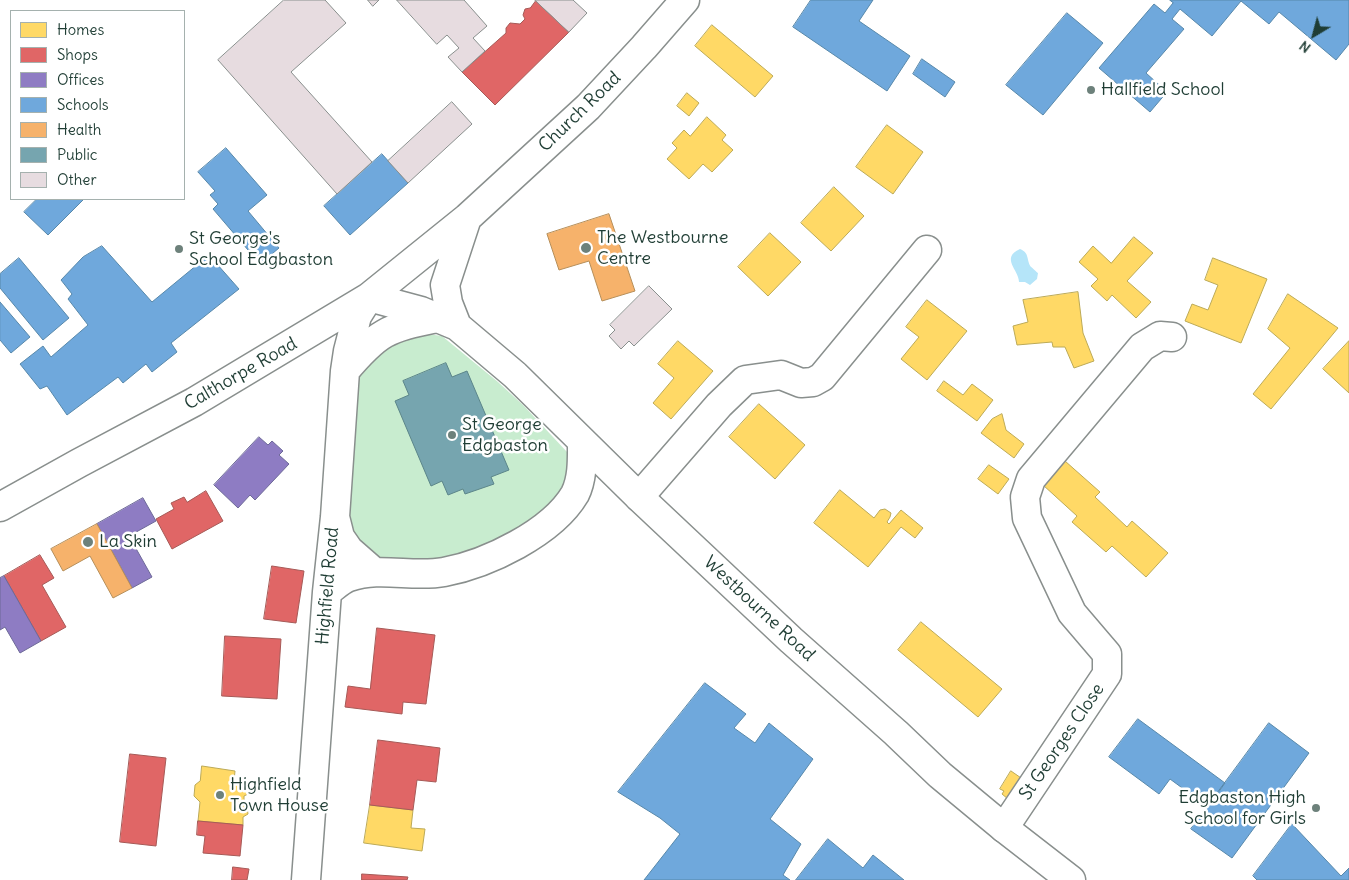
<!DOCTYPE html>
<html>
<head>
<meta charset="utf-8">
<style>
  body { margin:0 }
  #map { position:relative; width:1349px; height:880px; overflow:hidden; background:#fff; font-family:Delius,sans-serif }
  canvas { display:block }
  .legend { position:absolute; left:10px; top:10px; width:175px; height:190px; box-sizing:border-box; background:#fff; border:1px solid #a5b1ae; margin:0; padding:6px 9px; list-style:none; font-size:15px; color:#1f3d34 }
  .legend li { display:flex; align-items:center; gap:10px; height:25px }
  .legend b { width:25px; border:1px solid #a5b1ae }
  .north { position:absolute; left:1289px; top:10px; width:50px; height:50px; -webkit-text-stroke:4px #fff; paint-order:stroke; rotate:217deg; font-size:14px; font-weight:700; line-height:20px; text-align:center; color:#1f3d34 }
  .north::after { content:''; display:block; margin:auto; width:18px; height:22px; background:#1f3d34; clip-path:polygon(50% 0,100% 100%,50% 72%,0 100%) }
</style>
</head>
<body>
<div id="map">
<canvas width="1349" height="880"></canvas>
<ul class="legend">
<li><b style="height:14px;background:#ffd966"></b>Homes</li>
<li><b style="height:14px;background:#e06666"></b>Shops</li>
<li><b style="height:14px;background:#8e7cc3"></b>Offices</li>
<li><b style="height:14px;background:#6fa8dc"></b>Schools</li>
<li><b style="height:14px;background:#f6b26b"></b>Health</li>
<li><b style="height:14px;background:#76a5af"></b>Public</li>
<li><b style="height:14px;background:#e7dce0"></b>Other</li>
</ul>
<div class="north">N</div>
</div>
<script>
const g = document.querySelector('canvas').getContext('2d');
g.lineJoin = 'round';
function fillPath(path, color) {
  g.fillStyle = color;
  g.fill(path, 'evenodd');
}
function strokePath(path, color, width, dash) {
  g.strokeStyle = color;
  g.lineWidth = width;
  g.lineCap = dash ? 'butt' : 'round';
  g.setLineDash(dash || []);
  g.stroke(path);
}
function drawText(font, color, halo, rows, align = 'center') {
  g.font = font + ' Delius,sans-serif';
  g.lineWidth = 5;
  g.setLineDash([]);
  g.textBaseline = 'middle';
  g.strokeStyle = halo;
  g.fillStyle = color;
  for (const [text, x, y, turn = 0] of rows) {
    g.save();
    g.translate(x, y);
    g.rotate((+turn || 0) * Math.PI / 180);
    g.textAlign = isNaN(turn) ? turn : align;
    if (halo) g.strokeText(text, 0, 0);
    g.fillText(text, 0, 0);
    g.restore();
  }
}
fillPath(new Path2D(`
  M420,333L442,336L498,382L523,405L568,453V472L563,491L543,515L520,530L482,547L440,560L386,565L357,550L345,510L356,378L365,358L392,341Z`), '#c8eccf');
fillPath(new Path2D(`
  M1020,249C1030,253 1026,260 1031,267C1032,267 1037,273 1038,273L1037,279L1030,285L1025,282H1019C1019,270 1000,258 1020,249Z`), '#b5e5f9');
const homes = new Path2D(`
  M712,25L773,76L755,97L695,46Z
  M687,93L699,103L689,116L677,106Z
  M707,117L726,135L722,140L733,150L712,172L703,164L689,179L667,159L677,148L672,143L684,130L690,136Z
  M887,125L923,152L893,194L856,167Z
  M834,187L864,216L831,251L801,223Z
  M770,233L801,262L768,296L738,267Z
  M1134,237L1153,253L1127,281L1151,302L1136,318L1112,295L1107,301L1091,286L1098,279L1079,262L1093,246L1111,263Z
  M1213,258L1267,279L1241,343L1185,321L1192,304L1208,310L1218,285L1205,280Z
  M1078,292L1083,333L1094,361L1074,368L1065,347H1053L1052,342L1017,345L1013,326L1028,322L1023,300Z
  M1288,294L1338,328L1271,409L1253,394L1290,348L1268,329Z
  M927,300L967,331L927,380L901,359L919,337L906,327Z
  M678,341L713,371L671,419L653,403L674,378L658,364Z
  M1349,341V393L1323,369Z
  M944,381L963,395L972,384L993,400L977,421L937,391Z
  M759,404L805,445L775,479L729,437Z
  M1002,414L1006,430L1024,444L1014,458L981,433L992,419Z
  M1065,461L1100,492L1095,497L1127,527L1132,521L1168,553L1146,577L1112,546L1106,552L1072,522L1077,516L1043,485Z
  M989,465L1009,479L998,494L978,479Z
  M840,490L874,518L880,510L885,509L891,513L890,517L887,522L889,524L901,510L923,528L915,538L901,527L868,567L814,523Z
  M921,622L1002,689L978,717L898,650Z
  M202,766L235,771L234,781L245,782V786L249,788L248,794L244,796V804L247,807L248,814L243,817V825L198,821L200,802L194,796L195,785L200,781Z
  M1011,771L1024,780L1008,799L1002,794L1004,791L1000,789Z
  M370,805L413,810L411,828L425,829L422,851L364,843Z`);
fillPath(homes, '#ffd966');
strokePath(homes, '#bcaa57', 1);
const shops = new Path2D(`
  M536,1L569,32L495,105L462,72L506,33V28L510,23L520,24L525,19L523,15L525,9L530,8Z
  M206,491L223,521L172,549L156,519L174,509L171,503L184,497L187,502Z
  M40,555L54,578L42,585L66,627L41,641L4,576Z
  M272,566L304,571L296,623L264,619Z
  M377,628L435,635L426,704L403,702L402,714L345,707L348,686L370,689Z
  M225,636L281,639L277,699L222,696Z
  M378,740L440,748L436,782L417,780L413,810L370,805Z
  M130,754L166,758L156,846L120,842Z
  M198,821L243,825L240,856L203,853L205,836L197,835Z
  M233,867L249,869L247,880H232Z
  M362,874L408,877L407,880H362Z`);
fillPath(shops, '#e06666');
strokePath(shops, '#a65a57', 1);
const offices = new Path2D(`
  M259,437L268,445L272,441L283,451L279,455L289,464L255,500L250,495L238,508L214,485Z
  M143,498L156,521L129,536L152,577L132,588L97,524Z
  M4,576L41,641L20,653L5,627L0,630V578Z`);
fillPath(offices, '#8e7cc3');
strokePath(offices, '#6d6998', 1);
const schools = new Path2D(`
  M811,0H873L859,21L910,56L887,91L793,27Z
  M1170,0H1349V44L1336,60L1279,12L1269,24L1241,1L1212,36L1180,9L1172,19L1184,29L1146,73L1167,92L1150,112L1099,68L1154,4L1165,13L1173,3Z
  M1067,13L1103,43L1043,115L1006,85Z
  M922,59L955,82L945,97L913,74Z
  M226,148L267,195L248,211L279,248L260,264L213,209L218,204L210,195L215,191L198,172Z
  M382,154L408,183L350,235L324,206Z
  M37,199H84L48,235L24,212Z
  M102,246L152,302L209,255L239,289L171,343L177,352L152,372L146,364L123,383L118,377L67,415L47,386L40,389L20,364L43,346L51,357L88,325L68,299L72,294L61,280L83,257Z
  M19,258L69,318L43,340L0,288V274Z
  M0,302L30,337L11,353L0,340Z
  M705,683L746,714L734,728L755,743L769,723L813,759L770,819L801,844L783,875L790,880H644L680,834L660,818L618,792Z
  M1138,719L1225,783L1208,807L1170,779L1159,794L1109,757Z
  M1269,723L1309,753L1232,858L1191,829Z
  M1292,824L1341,876L1349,868V880H1257L1253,876Z
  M828,839L863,868L873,855L904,880H796Z`);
fillPath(schools, '#6fa8dc');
strokePath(schools, '#5788aa', 1);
const health = new Path2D(`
  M609,214L635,291L602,301L589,261L559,270L547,234Z
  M97,524L132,588L113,598L90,556L63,571L51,549Z`);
fillPath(health, '#f6b26b');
strokePath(health, '#b68f5a', 1);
const public = new Path2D(`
  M446,363L452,377L467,371L509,470L491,477L494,484L465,494L463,489L448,495L442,481L431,486L395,401L409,395L403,381Z`);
fillPath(public, '#76a5af');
strokePath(public, '#5c868a', 1);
const building = new Path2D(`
  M284,0H325L346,23L291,72L372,162L337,194L218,60Z
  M368,0H379L373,6Z
  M397,0H464L487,26L473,38L485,51L462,72L448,57L459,48L447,35L437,44Z
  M535,0H573L587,13L569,32Z
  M452,102L472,124L408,183L388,161Z
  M649,286L672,309L634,346L629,341L621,349L609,336L615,330L610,325Z`);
fillPath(building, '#e7dce0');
strokePath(building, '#898f8d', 1);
const minor = new Path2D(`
  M639,497L719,405L745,380L781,375L801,383L813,382L822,377L927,250
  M1004,828L1107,674V654L1072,613L1027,518L1025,497L1031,479L1142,347L1160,336L1172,337`);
const major = new Path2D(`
  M369,297L421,311L457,326L515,375L639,497L791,640L896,733L940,775L1004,828L1071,880
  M457,326L448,303L445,285L467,218
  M345,371C378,332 387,328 437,318
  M0,507L79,463L194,402L369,297L467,218L588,107L644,47L685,0
  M335,517L340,537L349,550L373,571
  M327,592C334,587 341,580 349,577C381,566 412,578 444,572C487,564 552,533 575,494C583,478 582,458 582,441
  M306,880L327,592L335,517L345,371L348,351L357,316L369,297`);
strokePath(minor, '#898f8d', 31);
strokePath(major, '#898f8d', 31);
strokePath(minor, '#fff', 28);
strokePath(major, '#fff', 28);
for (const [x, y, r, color] of [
  [1091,90,5,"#6d817b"],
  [586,248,6,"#6d817b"],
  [179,249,5,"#6d817b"],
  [452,435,5,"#6d817b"],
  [88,542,6,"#6d817b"],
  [220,795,5,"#6d817b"],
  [1316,808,5,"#6d817b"]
]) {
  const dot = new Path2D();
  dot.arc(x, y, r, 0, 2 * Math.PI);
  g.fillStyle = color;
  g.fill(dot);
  strokePath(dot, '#fff', 2);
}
drawText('18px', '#1f3d34', '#fff', [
  ["Hallfield School",1101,90],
  ["The Westbourne",597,238],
  ["Centre",597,259],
  ["St George's",189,239],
  ["School Edgbaston",189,260],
  ["St George",462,425],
  ["Edgbaston",462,446],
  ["La Skin",99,542],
  ["Highfield",230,785],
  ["Town House",230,806],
  ["Edgbaston High",1306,798,"right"],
  ["School for Girls",1306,819,"right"]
], 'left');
drawText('18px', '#1f3d34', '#fff', [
  ["Church Road",580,112,-44],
  ["Calthorpe Road",241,374,-30],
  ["Highfield Road",328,586,-85],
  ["Westbourne Road",759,609,43],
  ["St Georges Close",1062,742,-56]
]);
</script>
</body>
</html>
